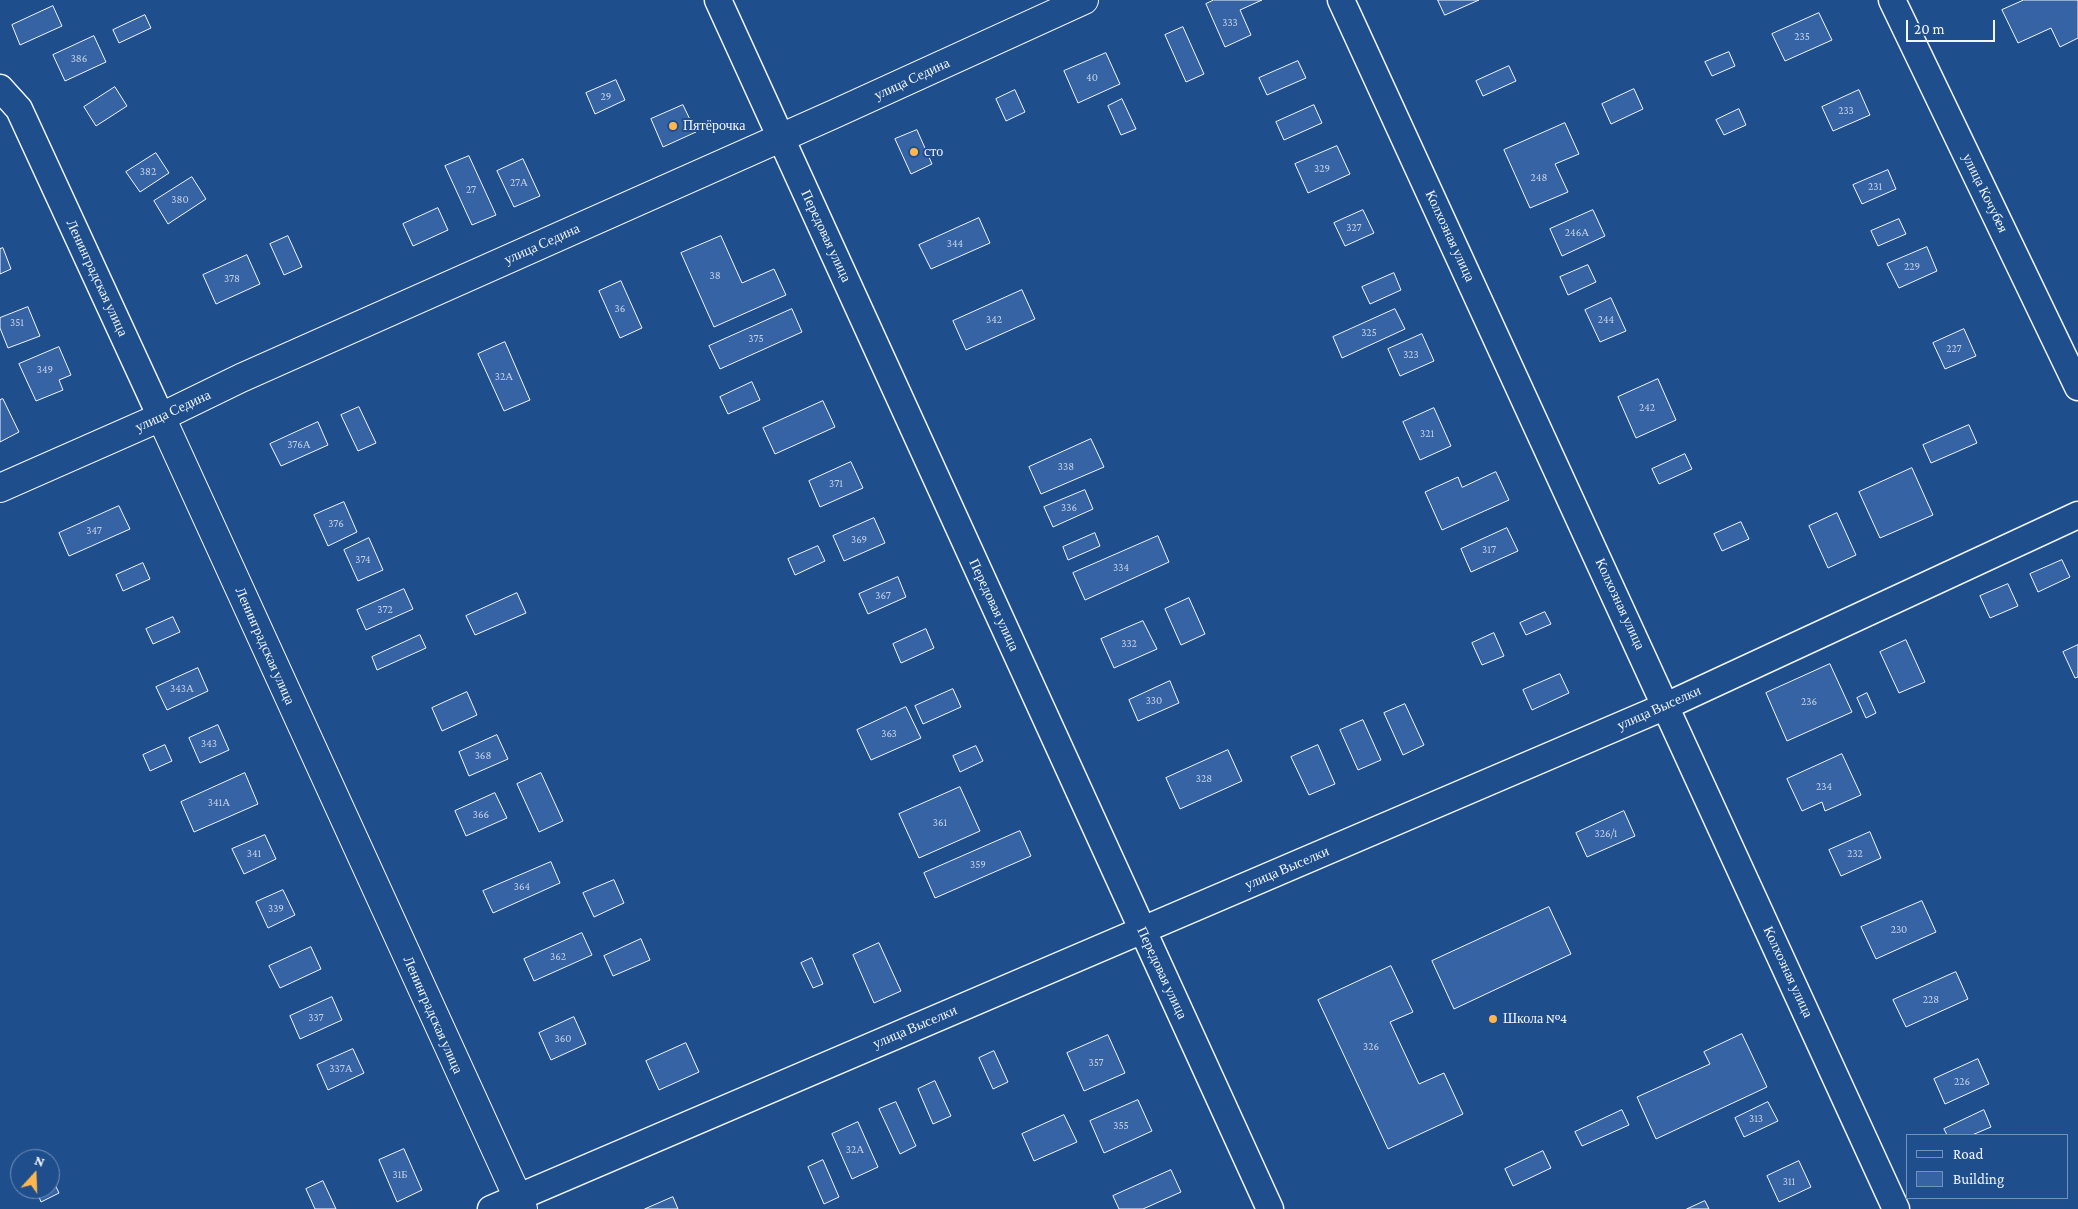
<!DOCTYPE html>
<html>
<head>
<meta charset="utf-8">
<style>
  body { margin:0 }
  #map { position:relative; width:2078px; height:1209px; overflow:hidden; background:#1f4e8c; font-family:"Crimson Pro",serif }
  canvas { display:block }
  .legend { position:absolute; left:1906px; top:1134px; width:162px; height:65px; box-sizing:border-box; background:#1f4e8c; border:1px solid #7391ba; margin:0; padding:6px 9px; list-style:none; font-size:15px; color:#f2f6ff }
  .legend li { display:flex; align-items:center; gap:10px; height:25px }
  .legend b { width:25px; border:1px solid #7391ba }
  .north { position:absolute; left:10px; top:1149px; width:50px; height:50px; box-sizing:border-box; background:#1f4e8c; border:1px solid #7391ba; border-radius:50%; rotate:20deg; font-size:14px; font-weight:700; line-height:20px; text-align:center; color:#f2f6ff }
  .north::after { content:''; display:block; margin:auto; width:18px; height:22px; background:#ffb74d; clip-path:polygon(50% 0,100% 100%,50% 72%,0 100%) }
  .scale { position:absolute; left:1906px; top:20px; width:89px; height:22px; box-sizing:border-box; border:2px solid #f2f6ff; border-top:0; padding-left:6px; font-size:15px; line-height:18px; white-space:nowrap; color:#f2f6ff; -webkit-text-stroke:4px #1f4e8c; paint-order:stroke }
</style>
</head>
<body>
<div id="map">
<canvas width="2078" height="1209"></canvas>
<ul class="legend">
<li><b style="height:6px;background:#1f4e8c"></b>Road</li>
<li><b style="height:14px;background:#3563a3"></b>Building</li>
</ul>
<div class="north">N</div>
<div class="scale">20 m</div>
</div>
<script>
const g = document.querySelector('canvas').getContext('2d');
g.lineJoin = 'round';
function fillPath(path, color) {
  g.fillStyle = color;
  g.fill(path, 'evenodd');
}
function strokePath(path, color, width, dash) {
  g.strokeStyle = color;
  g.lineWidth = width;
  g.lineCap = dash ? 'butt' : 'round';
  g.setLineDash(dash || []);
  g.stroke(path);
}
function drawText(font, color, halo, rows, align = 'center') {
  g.font = font + ' "Crimson Pro",serif';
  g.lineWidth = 4;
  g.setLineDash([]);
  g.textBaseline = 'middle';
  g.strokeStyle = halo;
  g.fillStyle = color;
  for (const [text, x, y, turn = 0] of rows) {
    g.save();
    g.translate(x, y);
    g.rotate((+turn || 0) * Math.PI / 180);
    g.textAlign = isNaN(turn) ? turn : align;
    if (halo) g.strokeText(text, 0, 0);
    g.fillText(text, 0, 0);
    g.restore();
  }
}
const building = new Path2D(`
  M1214,0H1262L1240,10L1251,35L1225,47L1206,4Z
  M1438,0H1479L1445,15Z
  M2024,0H2078V38L2060,47L2051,28L2018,43L2002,10Z
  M53,6L62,26L20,45L12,25Z
  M1819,13L1832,40L1785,61L1772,34Z
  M145,15L151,28L119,43L113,30Z
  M1183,27L1204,74L1186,82L1165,35Z
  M94,36L106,62L65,81L53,55Z
  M1729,52L1735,66L1712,76L1705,62Z
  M1106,53L1120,84L1078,103L1064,71Z
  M1298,61L1306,78L1267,95L1259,78Z
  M1509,66L1516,81L1483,96L1476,81Z
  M616,80L625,100L595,114L586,93Z
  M115,87L127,106L96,126L84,107Z
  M1634,89L1643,109L1611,124L1602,104Z
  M1015,90L1025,112L1006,121L996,99Z
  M1859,90L1870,115L1833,131L1822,107Z
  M1122,99L1136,129L1121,135L1108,106Z
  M683,105L696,132L663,147L651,119Z
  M1314,105L1322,123L1284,140L1276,122Z
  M1739,109L1746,125L1724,135L1716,120Z
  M1565,123L1579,154L1555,164L1568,192L1530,208L1504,150Z
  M917,130L932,164L911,174L895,139Z
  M1337,146L1350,174L1308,193L1295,164Z
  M156,153L169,173L140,192L126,172Z
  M469,156L496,215L472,225L445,166Z
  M523,159L540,196L514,207L497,171Z
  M1888,170L1896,189L1862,204L1853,185Z
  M192,177L206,199L168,224L154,201Z
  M438,208L448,230L413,246L403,224Z
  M1363,210L1374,233L1345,246L1334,223Z
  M1593,210L1605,236L1562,256L1550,229Z
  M979,218L990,243L931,269L919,245Z
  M1899,219L1906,234L1878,246L1871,231Z
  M288,236L302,267L284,275L270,244Z
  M721,236L742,283L774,269L786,295L714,327L681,253Z
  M1927,247L1937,271L1899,288L1887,264Z
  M3,248L11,269L0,274V249Z
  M247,255L260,284L216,304L203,275Z
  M1588,265L1596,282L1568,295L1560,277Z
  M1394,273L1401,290L1370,304L1362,287Z
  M621,281L642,328L620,338L599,291Z
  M1022,290L1035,319L966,350L953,321Z
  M1611,298L1626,331L1600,342L1585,310Z
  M28,307L40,336L8,348L0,328V318Z
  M792,309L802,332L720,369L709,346Z
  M1395,309L1405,329L1342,358L1333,337Z
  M1964,329L1976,356L1945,369L1933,343Z
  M1422,334L1434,361L1400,376L1388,349Z
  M505,342L530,400L504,411L478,354Z
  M59,347L71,375L59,380L63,390L36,401L19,364Z
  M1658,379L1676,420L1636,438L1618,397Z
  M752,382L760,400L728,414L720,397Z
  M3,399L19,432L0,442V400Z
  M823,401L835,427L775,454L763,428Z
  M359,407L376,443L358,451L341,415Z
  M1434,408L1451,446L1420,460L1403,422Z
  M318,422L328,445L281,466L270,444Z
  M1969,425L1977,443L1931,463L1923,445Z
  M1091,439L1104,467L1041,494L1029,467Z
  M1685,454L1692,469L1659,484L1652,469Z
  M851,462L863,488L820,507L809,481Z
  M1912,468L1933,515L1880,538L1859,492Z
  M1496,472L1509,500L1442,530L1425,492L1458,477L1462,487Z
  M1085,490L1093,509L1053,527L1044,507Z
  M344,502L357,532L328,546L314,515Z
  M119,506L130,529L69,556L59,533Z
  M1837,513L1856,555L1828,568L1809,526Z
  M874,518L885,543L844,561L833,536Z
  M1741,522L1749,539L1722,551L1714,534Z
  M1507,528L1518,551L1471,572L1461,549Z
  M1095,533L1100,546L1068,560L1063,547Z
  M1158,536L1169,562L1085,600L1073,573Z
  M369,538L383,570L358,581L344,550Z
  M818,546L825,561L795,575L788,559Z
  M2062,560L2070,577L2038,592L2030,574Z
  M143,563L150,579L123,591L116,575Z
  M898,577L906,597L868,614L859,594Z
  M2008,584L2018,606L1990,618L1980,596Z
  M404,589L413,609L366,630L357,610Z
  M517,593L526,613L475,635L466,616Z
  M1189,598L1205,634L1181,645L1165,609Z
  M1545,612L1551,624L1526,635L1520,623Z
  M173,617L180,632L153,644L146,629Z
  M1143,621L1157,649L1114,668L1101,639Z
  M926,629L934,648L901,663L893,644Z
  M1494,633L1504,656L1482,665L1472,643Z
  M420,635L426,648L377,670L372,657Z
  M1906,640L1925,682L1899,693L1880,652Z
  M2078,645V677L2075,678L2063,652Z
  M1830,664L1852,712L1787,741L1766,693Z
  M198,668L208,691L167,710L156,687Z
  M1560,674L1569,693L1532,710L1523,690Z
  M1170,681L1179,703L1138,721L1129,700Z
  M953,689L961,707L923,724L915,706Z
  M467,692L477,715L442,731L432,708Z
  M1867,693L1876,713L1866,718L1857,698Z
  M1405,704L1424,745L1403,755L1384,713Z
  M906,707L921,738L871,760L857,730Z
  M1363,720L1381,760L1358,770L1340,730Z
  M218,725L229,750L200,763L189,738Z
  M497,735L508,759L469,776L459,752Z
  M165,745L172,761L150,771L143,755Z
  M1318,745L1335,784L1309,795L1291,757Z
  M976,746L983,761L960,772L953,756Z
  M1228,750L1242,781L1180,809L1166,778Z
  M1842,754L1861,795L1825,811L1822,802L1802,811L1787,779Z
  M245,773L258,804L194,832L181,802Z
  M541,773L563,821L539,832L517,784Z
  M960,787L980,831L919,858L899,814Z
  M495,793L507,818L466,836L455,811Z
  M1624,811L1635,836L1587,857L1576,833Z
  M1020,831L1031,856L935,898L924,873Z
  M1870,832L1881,858L1841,876L1829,850Z
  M265,835L276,859L244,874L232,849Z
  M551,862L560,883L493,913L483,891Z
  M614,880L624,903L594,917L583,893Z
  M283,890L295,915L268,928L256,902Z
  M1922,901L1936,932L1876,959L1861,927Z
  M1549,907L1571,954L1454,1009L1432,961Z
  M582,933L592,955L534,981L524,959Z
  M641,939L650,960L613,976L604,956Z
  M879,943L901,991L874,1003L853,955Z
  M311,947L321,969L280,988L269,966Z
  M812,958L823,984L813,988L801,963Z
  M1391,966L1413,1012L1390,1022L1419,1084L1444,1073L1463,1114L1388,1149L1318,1000Z
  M1956,972L1968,999L1906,1027L1893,1000Z
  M332,997L342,1020L300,1039L290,1016Z
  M574,1017L586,1044L551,1060L539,1033Z
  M1742,1034L1767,1087L1656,1139L1637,1097L1710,1064L1704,1052Z
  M1108,1035L1125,1073L1084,1091L1067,1053Z
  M686,1043L699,1072L659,1090L646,1061Z
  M353,1049L364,1073L328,1090L317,1065Z
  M994,1051L1008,1082L993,1089L979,1058Z
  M1978,1059L1989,1084L1945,1104L1934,1079Z
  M935,1081L951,1116L933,1124L918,1089Z
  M1138,1100L1152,1131L1104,1153L1090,1121Z
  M896,1102L916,1146L900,1154L879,1109Z
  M1768,1102L1778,1121L1744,1137L1735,1118Z
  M1622,1110L1629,1125L1582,1146L1575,1132Z
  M1984,1110L1991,1127L1972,1135H1947L1944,1129Z
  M1064,1115L1077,1142L1034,1161L1022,1134Z
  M858,1122L878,1167L852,1179L832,1134Z
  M404,1149L422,1190L397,1202L379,1160Z
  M1543,1151L1551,1168L1513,1186L1505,1169Z
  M823,1160L839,1197L824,1204L808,1167Z
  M1799,1161L1811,1187L1779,1202L1767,1176Z
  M1171,1170L1181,1192L1143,1209H1119L1113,1196Z
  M50,1174L59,1193L41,1202L36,1189H50Z
  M323,1181L336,1209H315L306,1189Z
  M673,1197L678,1209H645Z
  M1705,1201L1709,1209H1687Z`);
fillPath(building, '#3563a3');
strokePath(building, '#f2f6ff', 1);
const minor = new Path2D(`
  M718,0L1270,1209
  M1341,0L1896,1209
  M1892,0L2078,387
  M0,88L19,109L161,417
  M491,1209L1666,706L2078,515`);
const tertiary = new Path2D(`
  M161,417L523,1209`);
const secondary = new Path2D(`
  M0,488L161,417L241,378L832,115L1084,0`);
strokePath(minor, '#f2f6ff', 29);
strokePath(tertiary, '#f2f6ff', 30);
strokePath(secondary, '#f2f6ff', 30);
strokePath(minor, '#1f4e8c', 26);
strokePath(tertiary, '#1f4e8c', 28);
strokePath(secondary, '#1f4e8c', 28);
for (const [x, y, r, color] of [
  [673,126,5,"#ffb74d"],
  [914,152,5,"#ffb74d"],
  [1493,1019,5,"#ffb74d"]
]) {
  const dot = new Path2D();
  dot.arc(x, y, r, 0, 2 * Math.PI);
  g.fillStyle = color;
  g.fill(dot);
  strokePath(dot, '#1f4e8c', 2);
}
drawText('11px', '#c3d1e8', null, [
  ["333",1230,23],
  ["235",1802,37],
  ["386",79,59],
  ["40",1092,78],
  ["29",606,97],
  ["233",1846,111],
  ["329",1322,169],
  ["382",148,172],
  ["248",1539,178],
  ["27А",519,183],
  ["231",1875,187],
  ["27",471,190],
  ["380",180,200],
  ["327",1354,228],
  ["246А",1577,233],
  ["344",955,244],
  ["229",1912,267],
  ["38",715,276],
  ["378",232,279],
  ["36",620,309],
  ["342",994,320],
  ["244",1606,320],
  ["351",17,323],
  ["325",1369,333],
  ["375",756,339],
  ["227",1954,349],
  ["323",1411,355],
  ["349",45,370],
  ["32А",504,377],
  ["242",1647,408],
  ["321",1427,434],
  ["376А",299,445],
  ["338",1066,467],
  ["371",836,484],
  ["336",1069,508],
  ["376",336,524],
  ["347",94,531],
  ["369",859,540],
  ["317",1489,550],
  ["374",363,560],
  ["334",1121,568],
  ["367",883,596],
  ["372",385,610],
  ["332",1129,644],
  ["343А",182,689],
  ["330",1154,701],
  ["236",1809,702],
  ["363",889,734],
  ["343",209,744],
  ["368",483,756],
  ["328",1204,779],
  ["234",1824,787],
  ["341А",219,803],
  ["366",481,815],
  ["361",940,823],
  ["326/1",1606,834],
  ["341",254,854],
  ["232",1855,854],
  ["359",978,865],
  ["364",522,887],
  ["339",276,909],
  ["230",1899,930],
  ["362",558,957],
  ["228",1931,1000],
  ["337",316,1018],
  ["360",563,1039],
  ["326",1371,1047],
  ["357",1096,1063],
  ["337А",341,1069],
  ["226",1962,1082],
  ["313",1756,1119],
  ["355",1121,1126],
  ["32А",855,1150],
  ["31Б",400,1175],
  ["311",1789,1182]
]);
drawText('14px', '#f2f6ff', '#1f4e8c', [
  ["улица Седина",912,79,-25],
  ["улица Кочубея",1985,193,64],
  ["Передовая улица",826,236,65],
  ["Колхозная улица",1450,236,65],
  ["улица Седина",542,244,-24],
  ["Ленинградская улица",97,278,65],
  ["улица Седина",173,411,-25],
  ["Колхозная улица",1620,604,65],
  ["Передовая улица",994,605,65],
  ["Ленинградская улица",265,646,66],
  ["улица Выселки",1659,708,-24],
  ["улица Выселки",1287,868,-23],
  ["Колхозная улица",1788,972,65],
  ["Передовая улица",1162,973,65],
  ["Ленинградская улица",433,1015,66],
  ["улица Выселки",915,1027,-23]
]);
drawText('14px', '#f2f6ff', '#1f4e8c', [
  ["Пятёрочка",683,126],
  ["сто",924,152],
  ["Школа №4",1503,1019]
], 'left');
</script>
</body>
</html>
